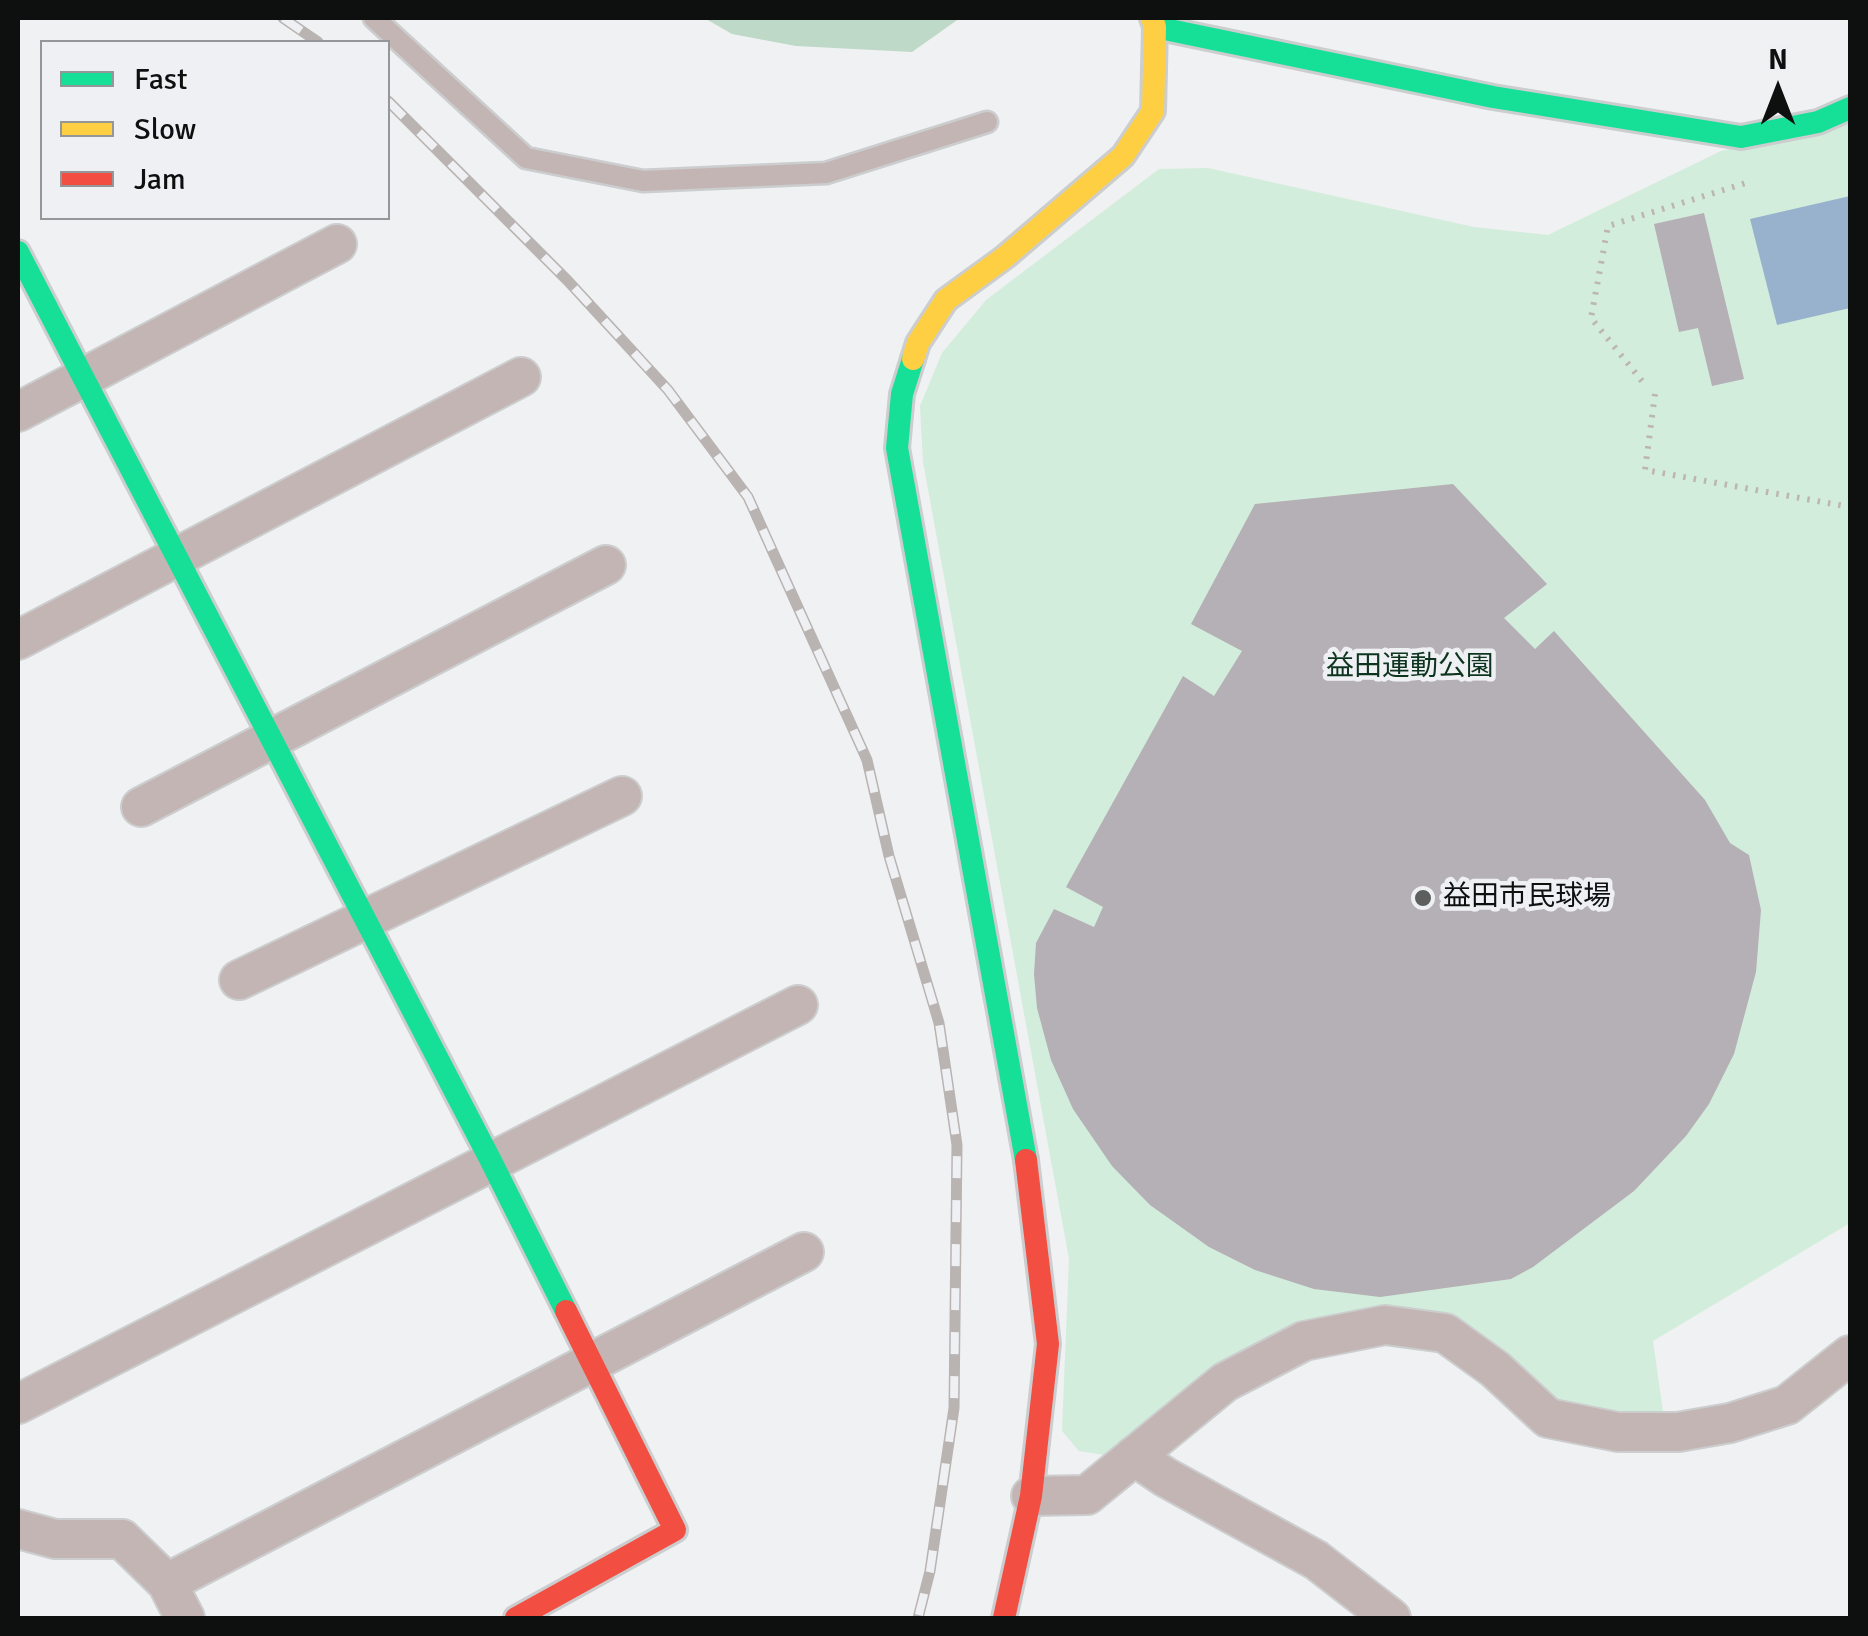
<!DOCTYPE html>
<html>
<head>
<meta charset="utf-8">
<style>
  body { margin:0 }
  #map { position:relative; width:1868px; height:1636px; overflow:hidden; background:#f0f1f2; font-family:Signika,sans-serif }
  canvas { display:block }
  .frame { position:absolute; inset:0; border:20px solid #0e0f0f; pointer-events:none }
  .legend { position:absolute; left:40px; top:40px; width:350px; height:180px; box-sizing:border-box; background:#eff0f3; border:2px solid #959698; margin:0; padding:12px 18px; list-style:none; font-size:30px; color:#0e0f0f }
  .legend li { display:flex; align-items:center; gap:20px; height:50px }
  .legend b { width:50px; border:2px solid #959698 }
  .north { position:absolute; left:1728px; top:40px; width:100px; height:100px; -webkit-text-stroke:8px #eff0f3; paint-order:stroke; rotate:0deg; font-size:28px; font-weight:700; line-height:40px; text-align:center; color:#0e0f0f }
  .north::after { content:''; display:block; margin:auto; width:35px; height:45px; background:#0e0f0f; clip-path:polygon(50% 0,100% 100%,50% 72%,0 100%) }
</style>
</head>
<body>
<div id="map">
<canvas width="1868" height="1636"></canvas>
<div class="frame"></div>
<ul class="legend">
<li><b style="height:12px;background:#16e098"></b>Fast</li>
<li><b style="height:12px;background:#ffcf43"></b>Slow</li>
<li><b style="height:12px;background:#f24e42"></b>Jam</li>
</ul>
<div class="north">N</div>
</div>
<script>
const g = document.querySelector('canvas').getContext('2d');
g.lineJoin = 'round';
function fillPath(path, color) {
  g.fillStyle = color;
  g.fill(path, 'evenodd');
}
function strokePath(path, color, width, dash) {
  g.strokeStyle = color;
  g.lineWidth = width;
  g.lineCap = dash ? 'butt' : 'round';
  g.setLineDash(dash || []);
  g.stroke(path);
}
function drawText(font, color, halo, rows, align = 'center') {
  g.font = font + ' Signika,"Noto Sans JP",sans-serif';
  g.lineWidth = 9;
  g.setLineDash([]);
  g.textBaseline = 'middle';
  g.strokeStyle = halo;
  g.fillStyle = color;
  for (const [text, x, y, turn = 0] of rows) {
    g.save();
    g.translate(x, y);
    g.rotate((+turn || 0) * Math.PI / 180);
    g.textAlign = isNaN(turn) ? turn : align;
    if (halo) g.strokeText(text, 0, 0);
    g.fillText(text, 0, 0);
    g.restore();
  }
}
fillPath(new Path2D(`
  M1850,122V1223L1653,1341L1664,1419H1613L1557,1406L1386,1312L1111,1456L1079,1451L1062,1431L1069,1259L923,462L920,406L942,353L986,300L1159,169L1208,168L1474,227L1548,235L1721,151Z`), '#d2eddb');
fillPath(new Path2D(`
  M708,18H960L912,52L796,46L732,34L706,19Z`), '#bed9c8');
fillPath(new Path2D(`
  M1850,196V308L1777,325L1750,219Z`), '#98b2cd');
fillPath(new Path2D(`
  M1704,213L1744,379L1712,386L1698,328L1679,332L1654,224Z
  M1453,484L1547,584L1504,618L1535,649L1554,631L1705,800L1730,843L1749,855L1761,910L1756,972L1734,1054L1709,1104L1686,1136L1634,1191L1533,1267L1511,1279L1380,1297L1314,1289L1255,1270L1209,1247L1150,1205L1112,1166L1073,1109L1051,1060L1037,1008L1034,974L1036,943L1054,909L1094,927L1103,907L1066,887L1183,676L1214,696L1242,651L1191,624L1255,504Z`), '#b5afb6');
const lane = new Path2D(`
  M374,18L526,158L643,181L826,173L987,122`);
const street = new Path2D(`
  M18,412L337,244
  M18,640L521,377
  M141,807L606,565
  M239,980L622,796
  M18,1404L798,1005
  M1134,1456L1165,1477L1316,1560L1391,1618
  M1031,1496L1087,1495L1225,1382L1304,1341L1385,1325L1445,1333L1495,1369L1548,1418L1618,1432H1678L1730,1423L1787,1405L1850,1355
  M18,1529L55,1539H122L167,1583L185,1618
  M167,1583L804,1252`);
const fast = new Path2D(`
  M1155,27L1493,97L1741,137L1818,122L1850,108
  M18,252L490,1159L566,1311
  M913,359L902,394L897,448L1026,1160`);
const slow = new Path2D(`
  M913,359L918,343L946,300L1005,257L1123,156L1153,111L1155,27L1152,18`);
const jam = new Path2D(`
  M516,1618L675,1530L566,1311
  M1004,1618L1031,1496L1048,1344L1026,1160`);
strokePath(lane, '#cccdce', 25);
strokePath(street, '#cccdce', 42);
strokePath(fast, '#cccdce', 28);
strokePath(slow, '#cccdce', 28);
strokePath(jam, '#cccdce', 28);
strokePath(new Path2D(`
  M1642,381L1591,318L1608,226L1746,183
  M1655,394L1645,470L1850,507`), '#bdb5b4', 6, [2.5, 8]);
strokePath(lane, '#c3b5b3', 20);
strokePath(street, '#c3b5b3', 38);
strokePath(fast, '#16e098', 22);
strokePath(slow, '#ffcf43', 22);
strokePath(jam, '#f24e42', 22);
const rail = new Path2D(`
  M283,18L318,42
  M388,101L568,281L668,390L748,497L867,760L889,856L939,1023L957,1145L954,1408L930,1571L918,1618`);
strokePath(rail, '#b9b3b2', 11);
strokePath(rail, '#eff0f3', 8, [22]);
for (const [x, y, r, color] of [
  [1423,898,10,"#5d5e5e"]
]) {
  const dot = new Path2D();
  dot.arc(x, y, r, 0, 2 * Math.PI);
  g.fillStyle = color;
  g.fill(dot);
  strokePath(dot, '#eff0f3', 4);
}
drawText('28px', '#0d341e', '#eff0f3', [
  ["益田運動公園",1410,668]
]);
drawText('28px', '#0e0f0f', '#eff0f3', [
  ["益田市民球場",1443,898]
], 'left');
</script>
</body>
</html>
